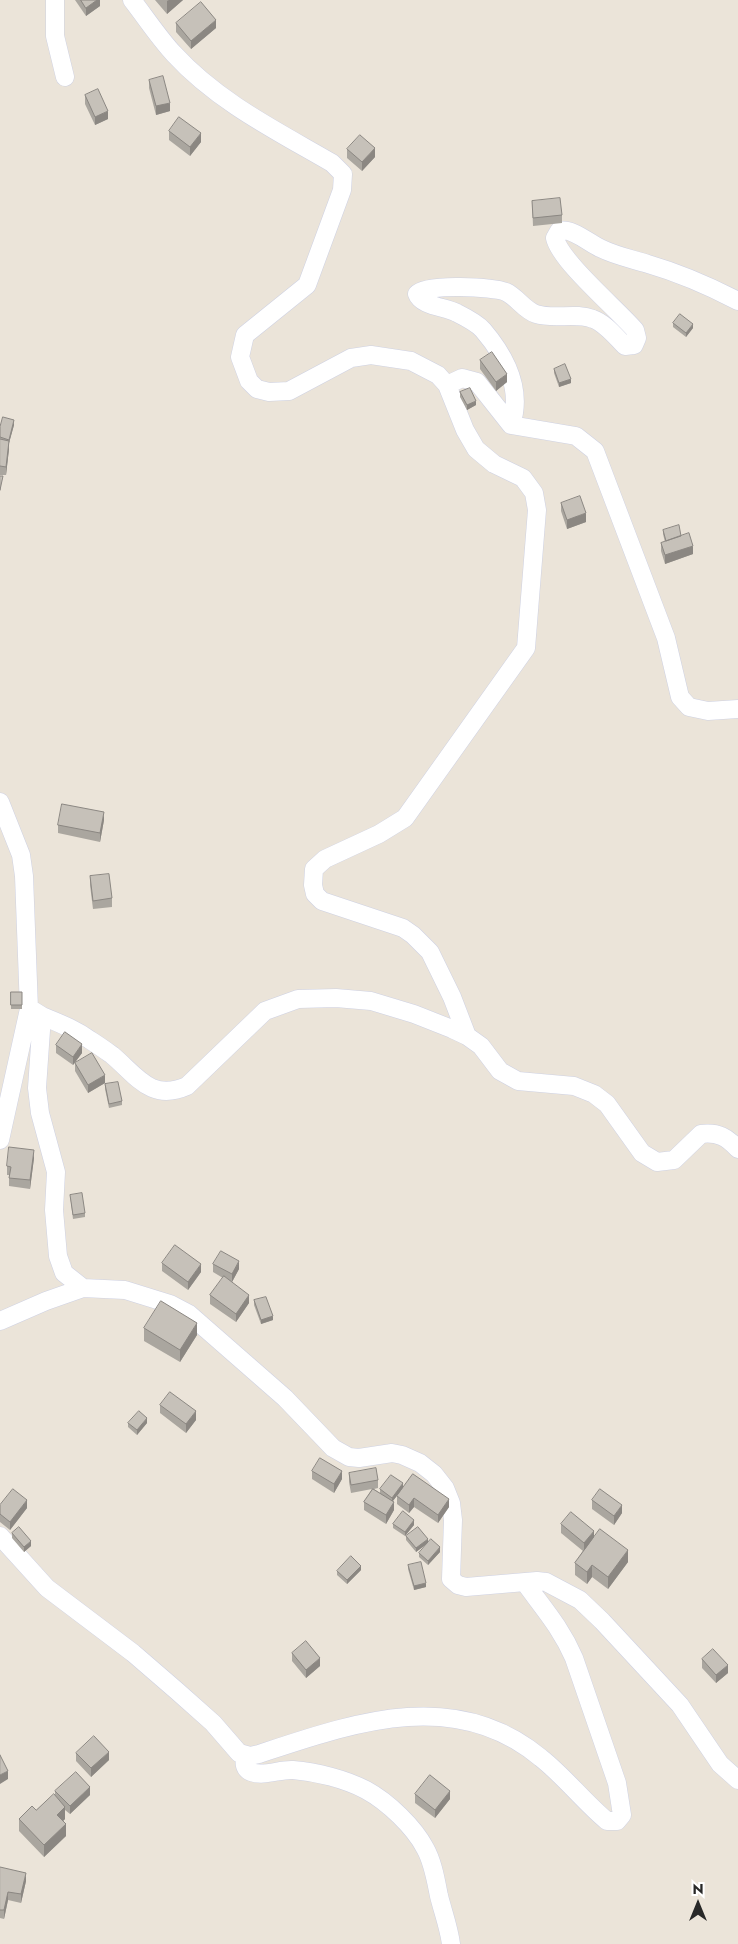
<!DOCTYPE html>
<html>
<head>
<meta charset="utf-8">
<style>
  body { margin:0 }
  #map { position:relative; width:738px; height:1944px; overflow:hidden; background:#ebe4d9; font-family:Jost,sans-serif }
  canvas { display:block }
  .north { position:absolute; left:673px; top:1879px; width:50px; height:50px; -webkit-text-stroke:4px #fff; paint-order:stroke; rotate:0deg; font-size:14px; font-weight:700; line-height:20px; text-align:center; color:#282828 }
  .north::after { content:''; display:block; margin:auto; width:18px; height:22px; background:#282828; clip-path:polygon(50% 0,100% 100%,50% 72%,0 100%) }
</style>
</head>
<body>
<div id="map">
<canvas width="738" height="1944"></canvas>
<div class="north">N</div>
</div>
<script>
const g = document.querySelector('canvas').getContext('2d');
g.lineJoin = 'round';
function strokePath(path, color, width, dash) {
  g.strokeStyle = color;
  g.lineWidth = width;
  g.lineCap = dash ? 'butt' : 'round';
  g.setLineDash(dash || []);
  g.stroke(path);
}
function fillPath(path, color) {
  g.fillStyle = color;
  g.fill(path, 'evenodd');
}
const street = new Path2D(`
  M55,0V36L65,77
  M132,0C146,18 159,38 174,54C218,102 277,131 332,163L343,174L342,190L307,285L245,335L240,357L249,381L257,389L269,392L289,391L351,358L371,355L411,361L438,375L447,385L465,430L476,449L494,464L523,478L534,493L537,510L526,648L405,818L379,834L325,859L314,869L313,885L315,894L322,901L403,928L413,935L430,952L452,997L467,1036
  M447,385L462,378L477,382L511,425L576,436L595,451L666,638L680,697L689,707L708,711L738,709
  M511,425C523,389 506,357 483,330C477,323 465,317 457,313C446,307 421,306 417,294C426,283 493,287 506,292C517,297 524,310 536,314C555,320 575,312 593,319C605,323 616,337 625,346L634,345L637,338L635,330C617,309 560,261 555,238L559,231C571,227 589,243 600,248C616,256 632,259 648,264C679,273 709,286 738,301
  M0,802L21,855L24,876L29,1009L0,1140
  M34,1011L42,1016L37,1088L40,1113L56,1172L54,1210L58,1256L64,1273L83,1288
  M42,1016C59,1023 75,1029 90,1040C98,1045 105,1050 112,1055C137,1076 151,1102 187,1086L265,1011L298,999L336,998L371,1001L414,1014L452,1029L467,1036L481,1046L500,1071L518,1081L574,1086L594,1094L607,1104L642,1153L657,1162L674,1160L701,1134C718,1132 727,1137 738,1149
  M0,1321L46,1301L83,1288L125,1290L170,1304L189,1314L285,1398L333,1448L349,1457L359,1458L392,1453L402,1455L420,1463L434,1474L445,1488L451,1503L453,1520L451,1579L458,1585L466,1587L537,1581L546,1582L580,1600L602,1621L680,1705L720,1764L738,1780
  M0,1536L47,1588L133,1653L177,1691L213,1723L239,1753L250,1756L259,1754C353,1723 455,1686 541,1758C565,1777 584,1802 607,1821H617L622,1815L617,1783L574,1658C561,1628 544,1609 525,1583
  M245,1756C244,1762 244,1769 251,1772C264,1777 280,1769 293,1770C317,1772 345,1779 366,1790C388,1802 414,1827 425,1848C433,1862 436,1881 439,1896C443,1912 449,1928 451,1944`);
strokePath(street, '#ced1e2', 19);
strokePath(street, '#fff', 18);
fillPath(new Path2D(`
  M75,0H100V6L86,16Z
  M155,0H183L167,14Z
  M176,23L216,28L191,49L176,32Z
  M149,80L170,111L156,115L149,88Z
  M85,95L108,119L95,125L85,104Z
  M169,131L201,142L190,156L169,140Z
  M347,149L375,157L362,171L347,158Z
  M532,201L562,215V223L533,226Z
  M673,323L693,328L686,337L673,327Z
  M480,360L507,382L496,391L480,369Z
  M554,369L571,383L559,387L554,373Z
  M460,392L476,405L467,410L460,397Z
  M14,425L9,443V449L6,475H0V427Z
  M561,503L586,522L567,529L561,511Z
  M663,530L681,536L693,554L665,564L661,551V543L665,542L663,534Z
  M104,820L100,842L58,833V825Z
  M90,876L112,898V907L93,909L90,885Z
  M11,992H22V1009H11Z
  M56,1045L82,1053L73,1065L56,1053Z
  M75,1063L105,1083L88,1093L75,1071Z
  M105,1084L122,1101V1105L109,1108L105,1089Z
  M34,1158L30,1189L9,1186V1175H7V1166Z
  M70,1195L85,1213V1217L73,1219Z
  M162,1263L201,1272L188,1290L162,1271Z
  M213,1264L239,1269L232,1282L249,1303L236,1322L210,1304V1295L223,1278L213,1272Z
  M254,1300L273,1320L261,1324L254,1305Z
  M144,1328L197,1335L180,1362L144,1341Z
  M160,1405L196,1420L186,1433L160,1413Z
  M128,1423H147L137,1435L128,1427Z
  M312,1471L342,1479L334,1493L312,1479Z
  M349,1473L378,1480V1488L374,1489L380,1493V1489L403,1488L393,1501L394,1510L386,1524L364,1510V1502L372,1489L351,1493L349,1482Z
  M413,1474L449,1507L438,1523L414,1507L409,1513L397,1504V1496Z
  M592,1500L622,1513L614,1525L592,1509Z
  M0,1505L27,1508L10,1530L0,1522Z
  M393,1524L414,1525L405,1536L393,1528Z
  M561,1524L594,1537L628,1562L608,1589L592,1577L587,1584L575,1575V1563L583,1551L561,1533Z
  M12,1533L31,1546L24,1552L12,1538Z
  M406,1536L428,1543L416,1552L406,1540Z
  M440,1552L428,1565L419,1557V1553Z
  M408,1565L426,1587L414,1590L408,1569Z
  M361,1570L347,1584L337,1575V1571Z
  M292,1653L320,1666L306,1678L292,1661Z
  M702,1659L728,1673L716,1683L702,1668Z
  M76,1753L109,1760L91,1777L76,1761Z
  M55,1791L90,1795L70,1814L65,1810V1819L63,1821L66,1836L44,1857L19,1831V1819L36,1810L55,1796Z
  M415,1794L450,1799L435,1818L415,1803Z
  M0,1867L26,1881L21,1903L8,1900L4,1919L0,1918Z`), '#aaa69f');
fillPath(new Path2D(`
  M97,0H100V6L86,16V8Z
  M169,0H183L167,14V1Z
  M216,20V28L191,49V41Z
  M170,103V111L156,115V106Z
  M108,111V119L95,125V117Z
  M201,133V142L190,156V147Z
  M375,148V157L362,171V162Z
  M693,324V328L686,337V333Z
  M507,374V382L496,391V382Z
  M571,379V383L559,387V383Z
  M476,401V405L467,410V405Z
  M14,420V425L9,443V449L6,475V467L9,440Z
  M586,513V522L567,529V520Z
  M693,546V554L665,564V555Z
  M104,812V820L100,842V833Z
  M82,1044V1053L73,1065V1057Z
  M105,1075V1083L88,1093V1085Z
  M34,1150V1158L30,1189V1180Z
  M239,1261V1269L232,1282V1274Z
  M201,1264V1272L188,1290V1282Z
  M249,1295V1303L236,1322V1314Z
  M273,1316V1320L261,1324V1320Z
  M197,1323V1335L180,1362V1350Z
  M196,1411V1420L186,1433V1424Z
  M147,1418V1423L137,1435V1430Z
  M342,1471V1479L334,1493V1484Z
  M403,1483V1488L392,1502V1498Z
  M414,1498V1507L409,1513V1505Z
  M449,1499V1507L438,1523V1515Z
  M27,1500V1508L10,1530V1522Z
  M394,1502V1510L386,1524V1515Z
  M622,1505V1513L614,1525V1516Z
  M414,1520V1525L405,1536V1532Z
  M594,1531V1539L584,1551V1543Z
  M428,1539V1543L416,1552V1548Z
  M31,1541V1546L24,1552V1547Z
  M440,1547V1552L428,1565V1561Z
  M628,1550V1562L608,1589V1577Z
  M592,1565V1577L587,1584V1572Z
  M361,1566V1570L347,1584V1580Z
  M426,1583V1587L414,1590V1586Z
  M320,1658V1666L306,1678V1670Z
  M728,1665V1673L716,1683V1675Z
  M109,1752V1760L91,1777V1768Z
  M8,1771V1779L0,1784V1775Z
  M90,1787V1795L70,1814V1806Z
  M450,1791V1799L435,1818V1810Z
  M65,1807V1819L57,1827V1815Z
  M66,1824V1836L44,1857V1845Z
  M26,1873V1881L21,1903V1894Z
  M8,1892V1900L4,1919V1910Z`), '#8b8782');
const building = new Path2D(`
  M81,0H97L86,8Z
  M201,2L216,20L191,41L176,23Z
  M163,76L170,103L156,106L149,80Z
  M98,89L108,111L95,117L85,95Z
  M179,117L201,133L190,147L169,131Z
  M360,135L375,148L362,162L347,149Z
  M560,198L562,215L533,218L532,201Z
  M680,314L693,324L686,333L673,323Z
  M492,352L507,374L496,382L480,360Z
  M565,364L571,379L559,383L554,369Z
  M470,388L476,401L467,405L460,392Z
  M3,417L14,420L9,440L0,437V427Z
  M0,439L9,441L6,467L0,466Z
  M0,476H3L0,490Z
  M580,496L586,513L567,520L561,503Z
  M679,525L681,536L666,541L663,530Z
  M689,533L693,546L665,555L661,543Z
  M62,804L104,812L100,833L58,825Z
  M109,874L112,898L93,901L90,876Z
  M11,992H22V1005H11Z
  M65,1032L82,1044L73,1057L56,1045Z
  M92,1053L105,1075L88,1085L75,1063Z
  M118,1082L122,1101L109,1104L105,1084Z
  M9,1147L34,1150L30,1180L9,1178L11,1167L7,1166Z
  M82,1193L85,1213L73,1215L70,1195Z
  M175,1245L201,1264L188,1282L162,1263Z
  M221,1251L239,1261L232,1274L213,1264Z
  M224,1276L249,1295L236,1314L210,1295Z
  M266,1297L273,1316L261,1320L254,1300Z
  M161,1301L197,1323L180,1350L144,1328Z
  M170,1392L196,1411L186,1424L160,1405Z
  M139,1411L147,1418L137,1430L128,1423Z
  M320,1458L342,1471L334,1484L312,1471Z
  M376,1468L378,1480L351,1485L349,1473Z
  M413,1474L449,1499L438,1515L414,1498L409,1505L397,1496Z
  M391,1475L403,1483L392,1498L380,1489Z
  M13,1489L27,1500L10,1522L0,1514V1505Z
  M373,1489L394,1502L386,1515L364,1502Z
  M600,1489L622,1505L614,1516L592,1500Z
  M403,1511L414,1520L405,1532L393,1524Z
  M571,1512L594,1531L584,1543L561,1524Z
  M19,1527L31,1541L24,1547L12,1533Z
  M418,1527L428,1539L416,1548L406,1536Z
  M600,1529L628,1550L608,1577L592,1565L587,1572L575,1563Z
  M431,1539L440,1547L428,1561L419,1553Z
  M351,1556L361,1566L347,1580L337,1571Z
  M421,1562L426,1583L414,1586L408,1565Z
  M306,1641L320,1658L306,1670L292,1653Z
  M713,1649L728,1665L716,1675L702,1659Z
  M94,1736L109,1752L91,1768L76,1753Z
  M0,1755L8,1771L0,1775Z
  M76,1772L90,1787L70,1806L55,1791Z
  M430,1775L450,1791L435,1810L415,1794Z
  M54,1794L65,1807L57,1815L66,1824L44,1845L19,1819L32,1806L36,1810Z
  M0,1867L26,1873L21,1894L8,1892L4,1910H0Z`);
fillPath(building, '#c6c1b9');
strokePath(building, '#8b8782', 1);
</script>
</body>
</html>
